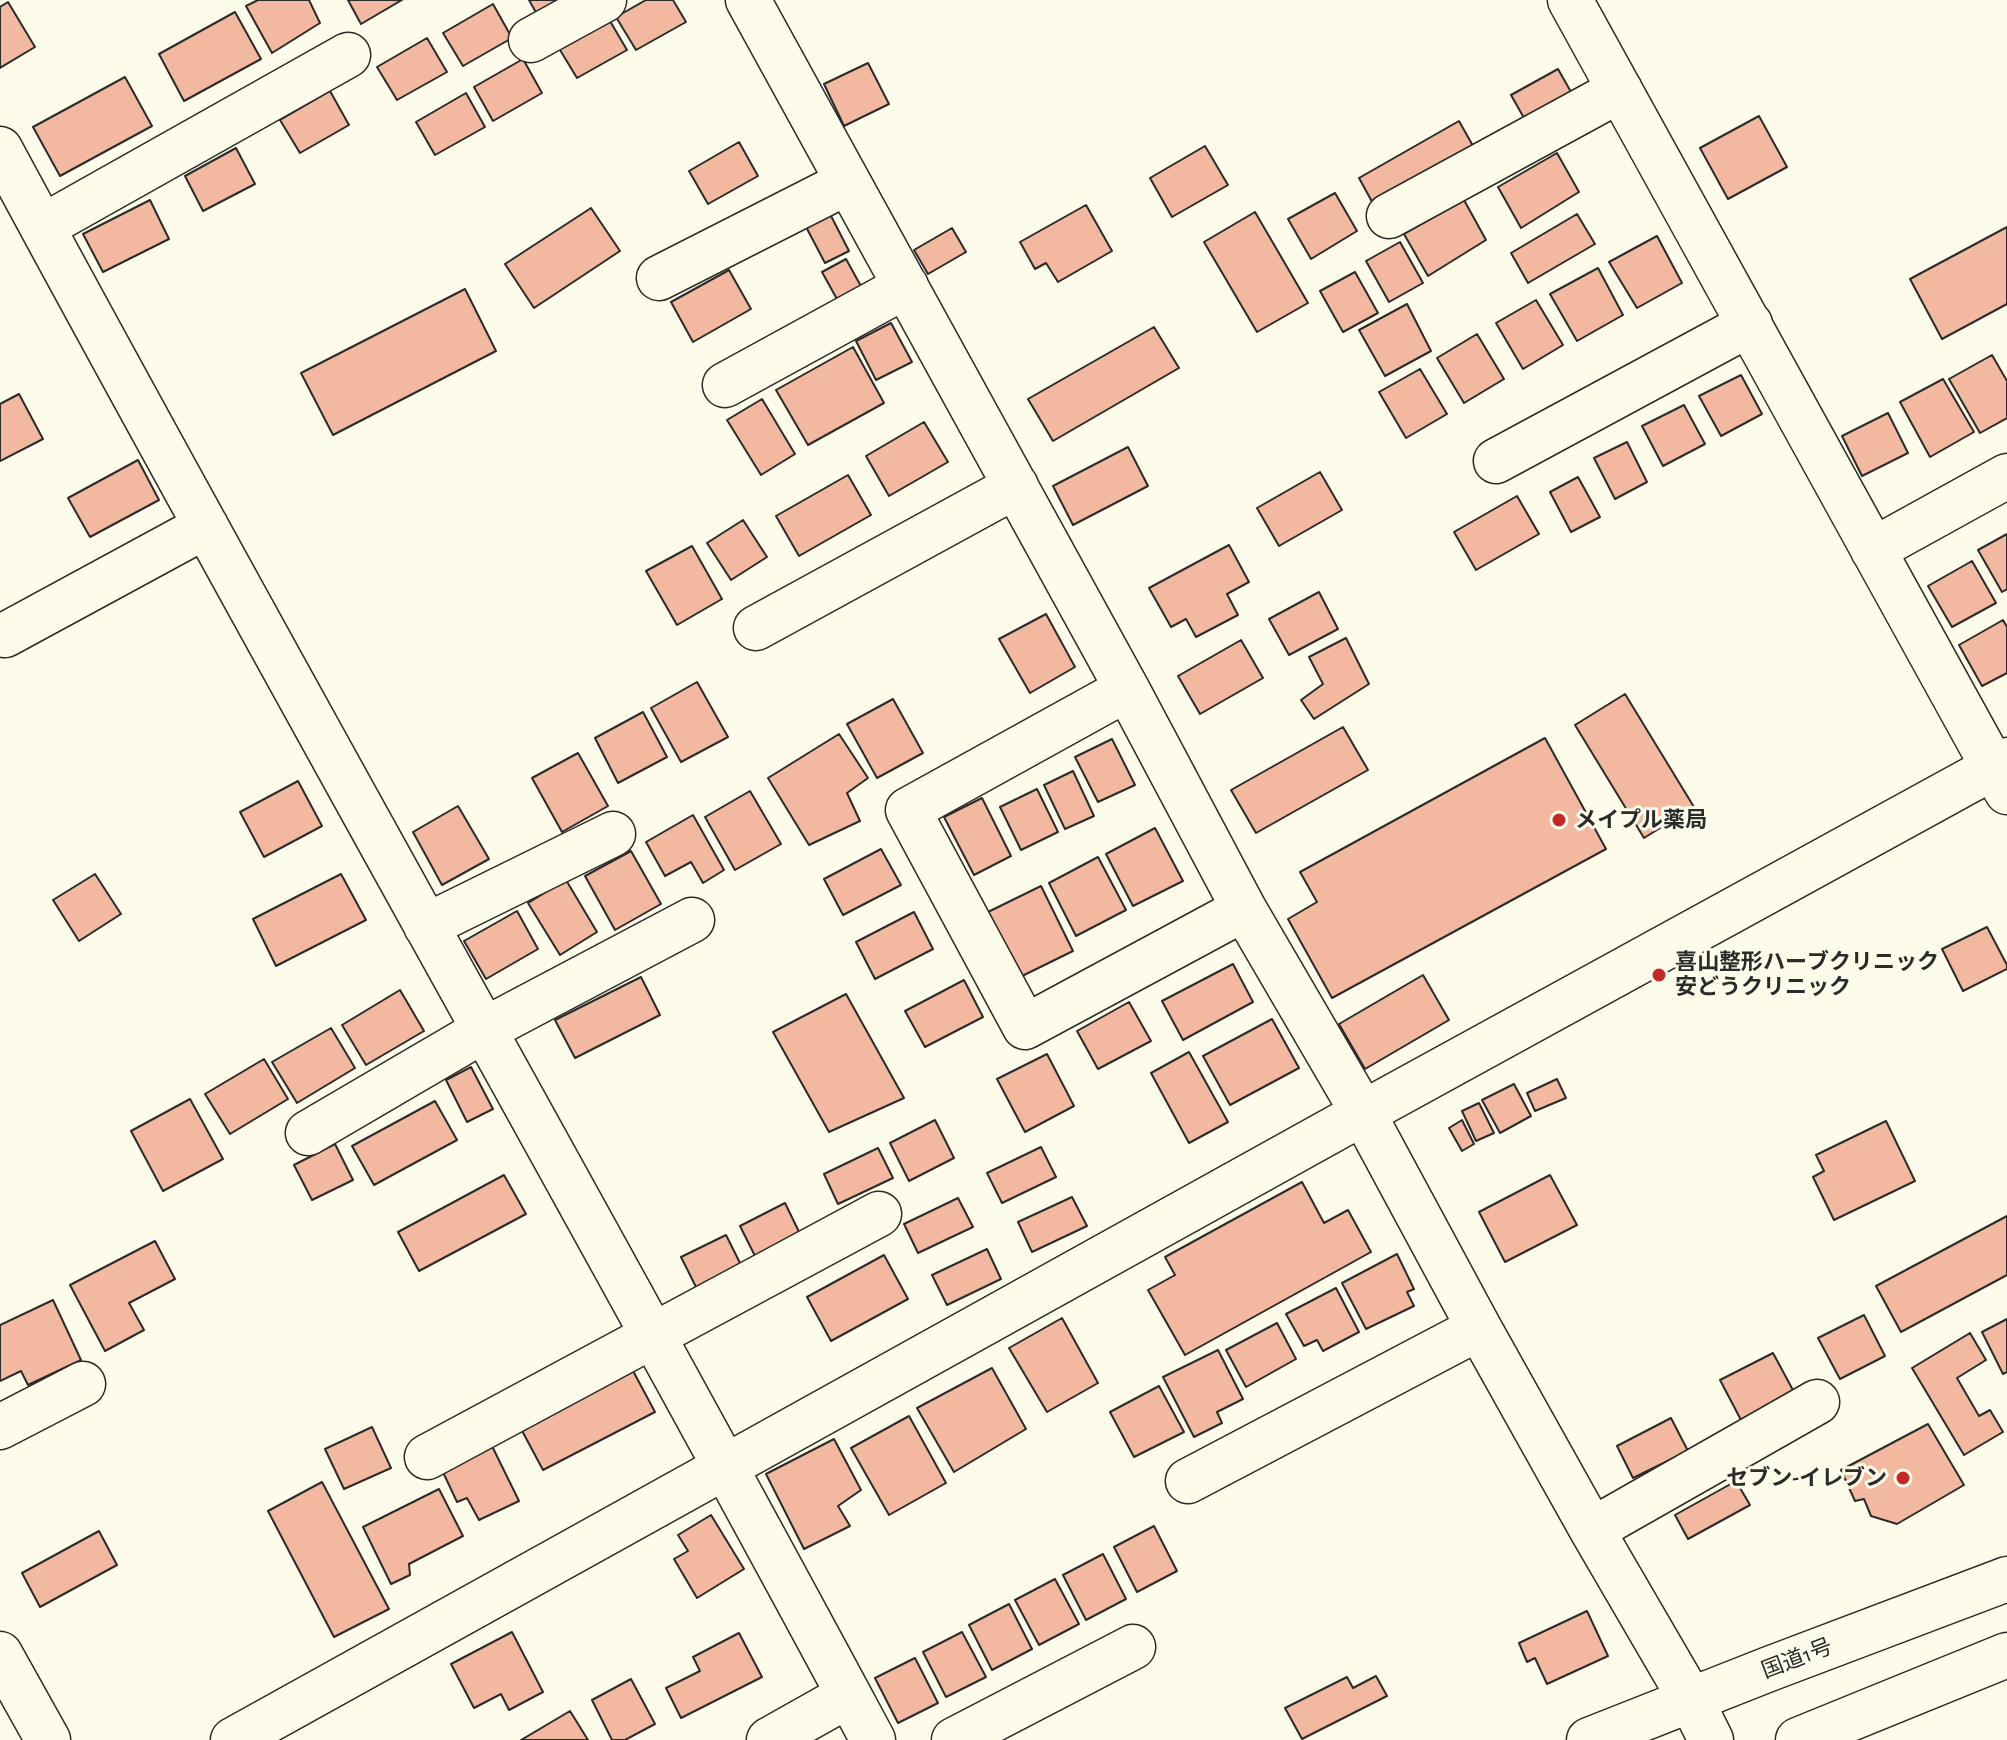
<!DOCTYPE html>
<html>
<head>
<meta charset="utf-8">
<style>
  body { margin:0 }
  canvas { display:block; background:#fdfbea }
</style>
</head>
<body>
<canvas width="2007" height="1740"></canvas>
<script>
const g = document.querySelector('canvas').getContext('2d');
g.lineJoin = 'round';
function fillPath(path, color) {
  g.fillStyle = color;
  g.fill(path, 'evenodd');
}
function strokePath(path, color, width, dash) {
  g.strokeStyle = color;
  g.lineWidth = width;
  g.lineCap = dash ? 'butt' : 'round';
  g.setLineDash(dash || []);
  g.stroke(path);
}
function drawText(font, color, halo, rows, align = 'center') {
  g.font = font + ' "Alegreya Sans","Noto Sans JP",sans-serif';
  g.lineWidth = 6;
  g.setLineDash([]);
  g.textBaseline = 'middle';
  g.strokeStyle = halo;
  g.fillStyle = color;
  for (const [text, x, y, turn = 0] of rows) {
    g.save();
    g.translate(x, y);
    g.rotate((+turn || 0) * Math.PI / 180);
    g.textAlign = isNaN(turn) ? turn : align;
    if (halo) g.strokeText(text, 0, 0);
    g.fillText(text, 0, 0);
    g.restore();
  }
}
const building = new Path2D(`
  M258,0H309L320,23L272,53L246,6Z
  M348,0H402L361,24Z
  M529,0H565L538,16Z
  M646,0H673L686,22L636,50L616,17Z
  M8,2L35,47L0,68V7Z
  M493,4L512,38L463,66L443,33Z
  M235,12L261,59L184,101L159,54Z
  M607,16L627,50L577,78L557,45Z
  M427,38L447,72L397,100L377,67Z
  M523,59L542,93L493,121L474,87Z
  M868,63L889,104L844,126L824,84Z
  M1558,69L1575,99L1528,125L1511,95Z
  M125,77L152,126L60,176L33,127Z
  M330,91L349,125L300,153L280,120Z
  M466,93L485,127L435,155L416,122Z
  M1759,116L1787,167L1728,199L1700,148Z
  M1459,121L1477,153L1376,209L1359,178Z
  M739,142L758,176L708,204L689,171Z
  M1205,146L1228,185L1172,217L1150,178Z
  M236,148L255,184L203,211L185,176Z
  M1557,153L1579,192L1521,228L1498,187Z
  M1335,193L1357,231L1311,259L1288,219Z
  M150,200L169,239L103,272L83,234Z
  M1464,200L1486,240L1428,276L1404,234Z
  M1086,205L1112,251L1058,282L1046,263L1035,269L1020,242Z
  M591,208L620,251L534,308L505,264Z
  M829,212L849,251L825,263L805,225Z
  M1255,212L1308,303L1257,332L1204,242Z
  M1577,214L1595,244L1528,283L1511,253Z
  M2007,227V304L1942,339L1910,279Z
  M952,228L966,252L928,274L914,250Z
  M1657,236L1682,283L1637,308L1609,262Z
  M1400,242L1423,283L1389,302L1366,261Z
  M846,259L862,288L838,301L822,272Z
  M1598,268L1623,315L1577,341L1550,294Z
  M729,270L751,309L693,342L671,302Z
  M1355,272L1378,313L1343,332L1320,291Z
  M465,289L496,351L333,435L301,373Z
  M1536,300L1563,345L1523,369L1496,323Z
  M1407,304L1431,351L1385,376L1359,330Z
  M891,323L912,362L876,380L856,341Z
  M1154,327L1179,368L1053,441L1028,399Z
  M1477,334L1504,379L1464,403L1437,358Z
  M853,347L884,403L808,445L776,390Z
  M1992,355L2007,381V418L1980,433L1949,379Z
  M1420,369L1447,414L1406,438L1379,392Z
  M1741,375L1762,414L1721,436L1699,396Z
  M1943,379L1974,432L1930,457L1900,402Z
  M19,394L43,439L0,461V404Z
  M762,399L795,454L761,475L727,420Z
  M1684,405L1705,444L1663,466L1642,426Z
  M1888,413L1908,453L1862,476L1842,436Z
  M924,422L948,462L889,496L866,456Z
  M1627,442L1647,482L1615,499L1594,458Z
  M1128,447L1148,486L1073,525L1053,486Z
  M138,460L159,500L90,537L68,498Z
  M1320,472L1342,510L1279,546L1257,508Z
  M848,475L871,515L799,556L776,516Z
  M1578,477L1600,517L1571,532L1550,492Z
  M1517,496L1539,534L1476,570L1454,532Z
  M743,520L767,557L731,580L707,543Z
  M2007,534V589L2002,592L1978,550Z
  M1229,545L1249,582L1227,594L1238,615L1196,637L1186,619L1171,627L1149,588Z
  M692,546L722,599L677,625L646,571Z
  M1972,561L1996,603L1952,627L1928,586Z
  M1319,592L1338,629L1289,655L1269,619Z
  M1046,614L1075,667L1030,693L999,639Z
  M2003,620L2007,627V673L1982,686L1959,645Z
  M1346,638L1369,684L1314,719L1301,700L1323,684L1309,657Z
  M1241,640L1263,678L1200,714L1178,676Z
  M697,682L728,737L681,762L651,708Z
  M1625,694L1694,807L1644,838L1575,725Z
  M893,699L923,753L877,778L847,724Z
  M643,712L667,757L618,783L595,738Z
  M1343,727L1368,770L1256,833L1231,790Z
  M839,734L868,778L847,793L860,821L809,845L768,778Z
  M1545,738L1606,849L1332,998L1288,919L1317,902L1300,872Z
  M1112,739L1135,785L1098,802L1075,757Z
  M578,753L608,806L562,832L532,778Z
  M1073,771L1094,816L1065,829L1044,785Z
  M298,781L322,826L264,857L240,812Z
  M1037,789L1058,832L1021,850L1000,807Z
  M750,791L781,844L735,870L705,817Z
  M982,798L1011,856L974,875L944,817Z
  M458,806L489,859L442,885L413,832Z
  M693,815L724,870L703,883L691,862L665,876L646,842Z
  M1155,828L1183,881L1133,906L1106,854Z
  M881,849L901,885L843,915L824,879Z
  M631,851L661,904L615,930L585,876Z
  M1098,857L1126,910L1076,936L1049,883Z
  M95,874L121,914L79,941L53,900Z
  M341,874L366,920L276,966L253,919Z
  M566,880L597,932L560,955L528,903Z
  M1041,886L1073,951L1020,977L988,912Z
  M517,911L538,949L486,979L464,941Z
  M914,912L933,949L875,979L856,942Z
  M1987,927L2007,965V969L1963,991L1942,949Z
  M1233,964L1253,1002L1183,1040L1162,1001Z
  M1423,975L1449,1020L1365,1069L1339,1024Z
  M641,977L660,1015L575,1058L555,1020Z
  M964,980L983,1017L925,1047L905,1011Z
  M400,990L424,1031L366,1065L342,1025Z
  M846,994L904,1098L829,1132L773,1032Z
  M1129,1002L1151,1041L1098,1069L1077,1031Z
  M1272,1019L1299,1068L1230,1105L1203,1056Z
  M331,1028L355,1068L297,1103L272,1062Z
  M1189,1052L1228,1122L1189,1143L1151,1073Z
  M1047,1054L1074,1106L1025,1132L997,1079Z
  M264,1059L288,1099L230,1134L205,1094Z
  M471,1067L493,1109L467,1122L446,1080Z
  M1557,1079L1566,1098L1535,1111L1527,1093Z
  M1514,1084L1531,1116L1500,1133L1482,1100Z
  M190,1099L223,1159L163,1191L131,1131Z
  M435,1101L457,1140L374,1185L352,1146Z
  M1479,1103L1494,1133L1476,1141L1462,1111Z
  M935,1120L954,1158L909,1181L890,1143Z
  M1462,1120L1474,1144L1462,1151L1449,1128Z
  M1886,1121L1915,1181L1834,1220L1813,1177L1824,1171L1816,1155Z
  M335,1144L353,1180L312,1200L294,1165Z
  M1041,1147L1056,1177L1002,1203L987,1173Z
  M878,1148L893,1178L838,1204L824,1174Z
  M504,1175L526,1214L419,1271L398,1232Z
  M1550,1175L1577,1225L1505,1262L1479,1212Z
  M1302,1182L1324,1223L1348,1210L1371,1252L1185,1355L1148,1290L1175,1275L1165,1257Z
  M1072,1197L1087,1226L1032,1252L1018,1222Z
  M958,1198L973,1227L918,1253L904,1224Z
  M785,1203L804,1242L759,1264L740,1226Z
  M2007,1216V1275L1901,1332L1876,1286Z
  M726,1235L745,1273L700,1295L681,1257Z
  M155,1241L175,1279L129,1303L144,1330L105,1351L70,1285Z
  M987,1249L1001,1279L947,1305L932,1275Z
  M1397,1254L1414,1289L1407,1292L1414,1306L1366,1329L1342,1283Z
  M884,1255L908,1299L831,1341L807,1297Z
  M1336,1288L1359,1332L1323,1351L1317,1340L1304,1346L1286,1314Z
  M53,1300L81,1360L28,1385L21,1371L0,1381V1325Z
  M1864,1315L1885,1356L1840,1379L1818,1338Z
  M1062,1318L1098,1383L1047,1412L1009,1348Z
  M2007,1319V1372L2003,1374L1982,1332Z
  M1277,1323L1296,1359L1246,1387L1226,1350Z
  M1970,1333L1986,1360L1957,1378L1979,1416L1990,1410L2003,1432L1964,1455L1912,1368Z
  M1218,1350L1243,1399L1217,1412L1222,1423L1194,1437L1163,1377Z
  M1773,1353L1794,1392L1741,1420L1720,1380Z
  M992,1368L1026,1429L954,1472L917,1408Z
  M632,1369L655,1412L543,1470L520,1427Z
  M1159,1386L1184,1432L1134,1457L1110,1412Z
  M909,1416L946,1483L889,1515L851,1448Z
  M1671,1418L1688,1451L1633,1478L1617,1446Z
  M1928,1424L1964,1485L1897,1524L1871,1516L1864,1499L1855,1501L1841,1470Z
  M372,1427L391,1468L344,1489L325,1449Z
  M834,1439L861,1490L838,1506L850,1526L804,1549L766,1474Z
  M492,1446L519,1501L479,1520L467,1498L457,1502L442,1470Z
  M1736,1481L1750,1505L1688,1539L1675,1515Z
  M322,1482L389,1609L334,1637L268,1511Z
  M439,1489L463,1536L409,1564L410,1575L391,1584L363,1527Z
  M711,1515L744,1569L697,1598L674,1559L688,1551L678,1535Z
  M1154,1526L1177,1571L1137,1592L1114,1547Z
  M99,1531L117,1565L40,1607L22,1573Z
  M1103,1554L1126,1599L1086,1620L1063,1575Z
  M1055,1579L1079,1624L1039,1645L1015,1600Z
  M1009,1604L1032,1649L992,1670L969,1625Z
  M1587,1611L1608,1656L1547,1684L1535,1658L1527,1662L1519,1643Z
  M512,1632L543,1692L509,1710L501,1694L474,1708L451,1664Z
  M962,1632L986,1677L946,1697L923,1652Z
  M739,1633L762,1677L681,1718L666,1688L700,1671L693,1657Z
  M915,1658L938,1703L898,1723L875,1678Z
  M1376,1676L1387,1696L1302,1739L1285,1708L1347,1677L1353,1688Z
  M631,1679L655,1724L625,1740H612L592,1700Z
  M570,1711L588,1740H521Z`);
fillPath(building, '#f2b8a0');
strokePath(building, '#2b2b2b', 2);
const minor = new Path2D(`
  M748,0L1127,689L1244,909L1363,1113L1479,1328L1592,1530L1691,1700L1711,1740
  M1570,0L2007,792
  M531,40L604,0
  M0,149C287,682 587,1207 873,1740
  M1389,216L1620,90
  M42,227L348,55
  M659,278L848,182
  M725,385L906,286
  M1496,461L1750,324
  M1873,550L2007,476
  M756,628L1016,486
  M5,635L206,526
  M1127,689L908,810L1025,1027L1244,909
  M426,926L613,834
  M308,1133L484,1030L692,920
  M0,1427L83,1384
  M427,1457L879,1214
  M1188,1481L1479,1328
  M1592,1530L1817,1402
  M0,1654L48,1740
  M233,1740L1363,1113L2007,760
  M769,1740L849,1695
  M954,1740L1133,1647`);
const highway = new Path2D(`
  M1589,1740L1769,1669L2007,1579
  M1798,1740L2007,1655`);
strokePath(minor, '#2b2b2b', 47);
strokePath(highway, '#2b2b2b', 47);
strokePath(minor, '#fdfbea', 44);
strokePath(highway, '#fdfbea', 44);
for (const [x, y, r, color] of [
  [1559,820,8,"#c62828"],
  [1659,975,8,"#c62828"],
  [1903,1478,8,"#c62828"]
]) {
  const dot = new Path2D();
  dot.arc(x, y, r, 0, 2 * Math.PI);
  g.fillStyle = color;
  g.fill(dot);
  strokePath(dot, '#fdfbea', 3);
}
drawText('bold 22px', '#2b2b2b', '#fdfbea', [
  ["メイプル薬局",1575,820],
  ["喜山整形ハーブクリニック",1675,962],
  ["安どうクリニック",1675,987],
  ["セブン-イレブン",1887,1478,"right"]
], 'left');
drawText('22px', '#2b2b2b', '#fdfbea', [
  ["国道1号",1797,1659,-21]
]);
</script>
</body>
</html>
